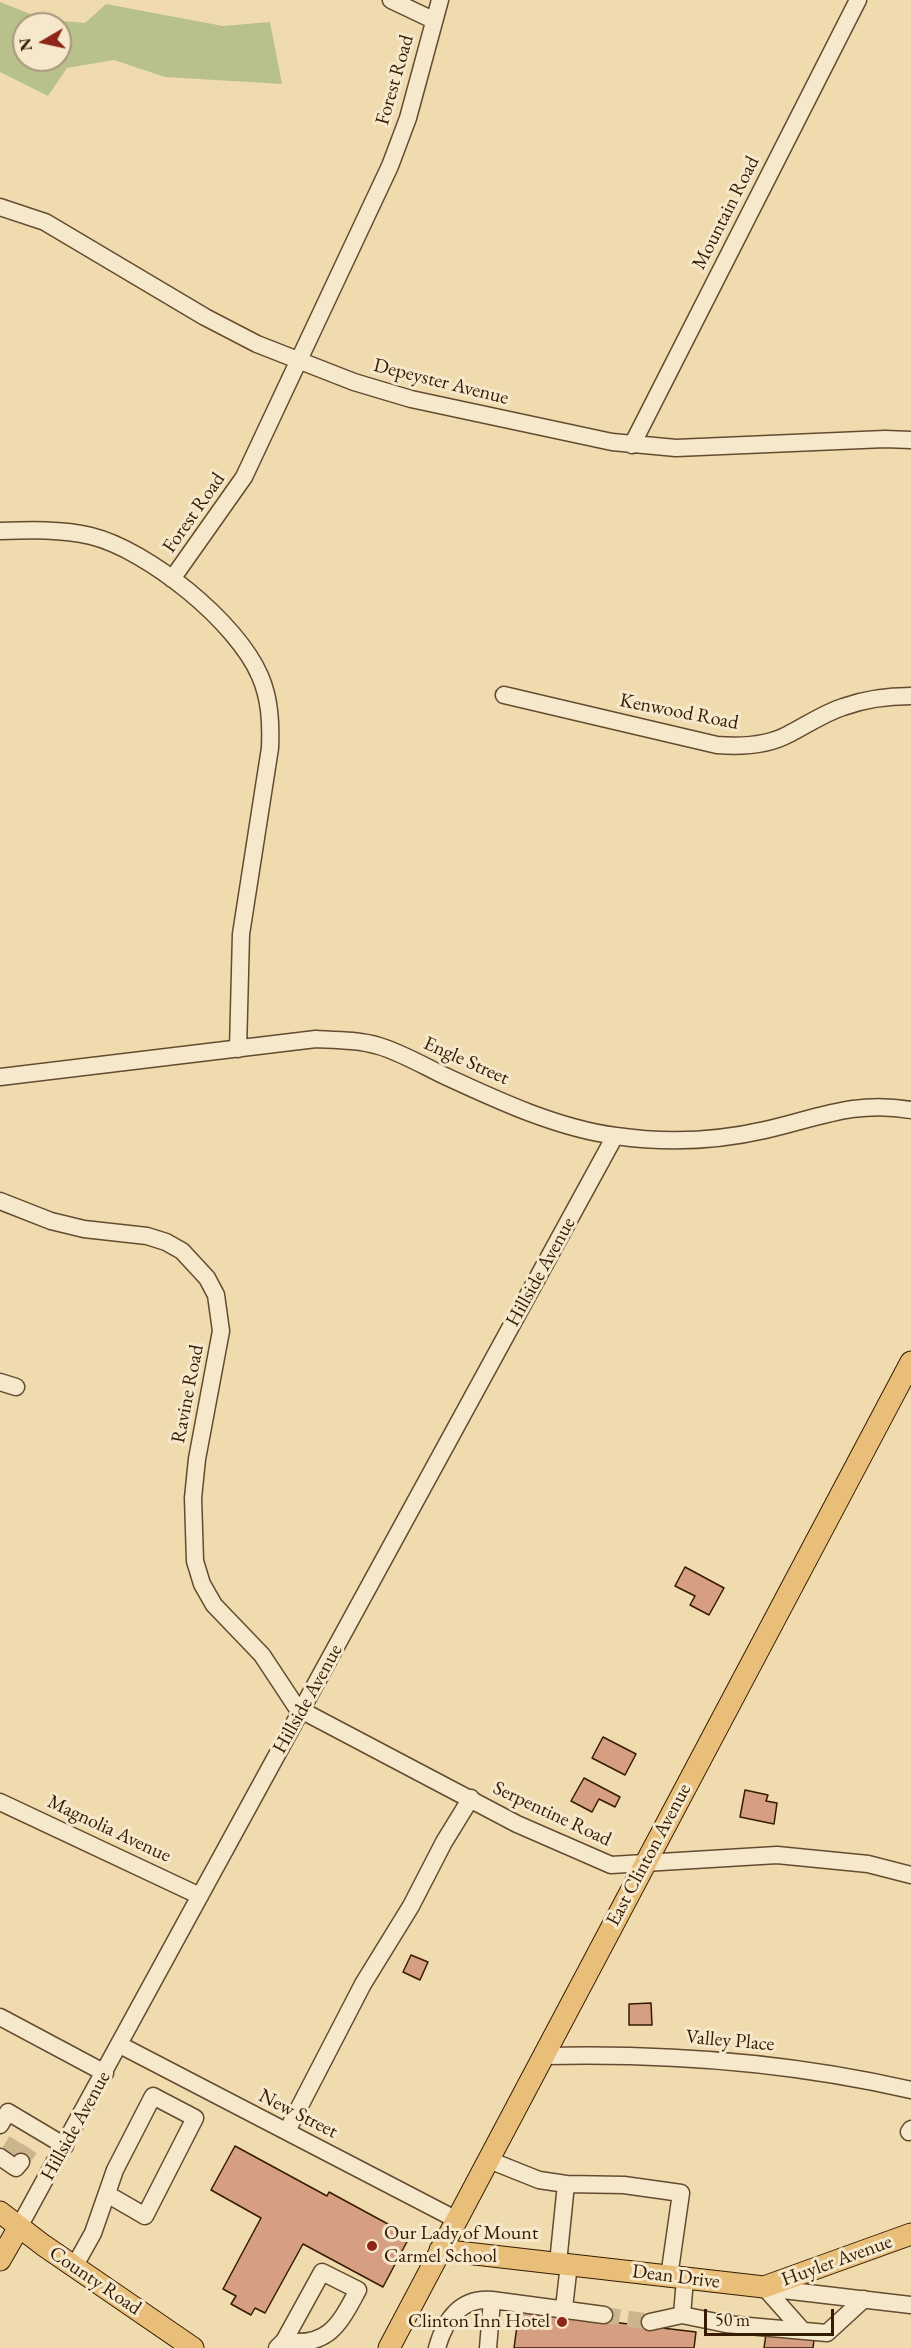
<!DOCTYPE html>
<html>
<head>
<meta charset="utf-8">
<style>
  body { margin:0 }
  #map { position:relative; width:911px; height:2348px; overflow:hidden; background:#f0dbaf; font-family:"EB Garamond",serif }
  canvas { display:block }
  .north { position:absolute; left:12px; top:12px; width:60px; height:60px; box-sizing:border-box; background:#f5e8cb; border:2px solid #a9967b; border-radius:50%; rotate:261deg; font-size:16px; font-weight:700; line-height:24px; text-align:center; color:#361b04 }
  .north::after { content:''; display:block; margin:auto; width:21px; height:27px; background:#8f2418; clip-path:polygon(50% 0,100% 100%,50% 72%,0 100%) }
  .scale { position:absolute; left:704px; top:2309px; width:130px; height:27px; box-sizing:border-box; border:3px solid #361b04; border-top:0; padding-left:8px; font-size:18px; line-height:21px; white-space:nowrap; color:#361b04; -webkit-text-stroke:4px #f5e8cb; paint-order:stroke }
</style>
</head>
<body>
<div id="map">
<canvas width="911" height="2348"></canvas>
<div class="north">N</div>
<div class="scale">50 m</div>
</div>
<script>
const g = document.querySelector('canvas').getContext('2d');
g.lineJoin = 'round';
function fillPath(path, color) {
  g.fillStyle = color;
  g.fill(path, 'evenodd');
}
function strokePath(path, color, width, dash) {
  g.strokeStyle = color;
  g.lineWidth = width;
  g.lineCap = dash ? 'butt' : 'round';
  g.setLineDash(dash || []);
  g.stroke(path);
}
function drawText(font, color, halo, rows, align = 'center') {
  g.font = font + ' "EB Garamond",serif';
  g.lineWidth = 6;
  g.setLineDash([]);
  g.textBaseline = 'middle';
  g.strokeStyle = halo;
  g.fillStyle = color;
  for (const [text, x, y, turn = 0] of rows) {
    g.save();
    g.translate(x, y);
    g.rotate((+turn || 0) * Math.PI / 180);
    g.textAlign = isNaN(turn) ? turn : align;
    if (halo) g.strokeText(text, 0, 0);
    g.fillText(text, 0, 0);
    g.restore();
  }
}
fillPath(new Path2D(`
  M0,2L43,19L85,23L106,4L223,26L270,22L282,84L165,77L114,60L67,68L48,96L0,72ZM24,24H60V60H24Z`), '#b8c08c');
const building = new Path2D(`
  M685,1567L724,1588L709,1615L690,1605L695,1596L675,1586Z
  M603,1737L636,1754L625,1775L592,1758Z
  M584,1778L620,1797L615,1807L599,1799L592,1812L571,1801Z
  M745,1790L768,1795L766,1801L777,1803L774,1824L740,1817Z
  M411,1955L428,1962L420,1980L403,1972Z
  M651,2003L652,2025H629V2004Z
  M235,2146L327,2196L329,2192L410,2236L383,2287L303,2244L265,2313L255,2308L251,2315L231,2304L236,2296L223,2289L261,2218L211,2190Z
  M519,2311L696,2332L694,2348H514Z
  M766,2334L814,2340L813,2348H764Z`);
fillPath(building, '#d79f81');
strokePath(building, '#361b04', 1.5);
strokePath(new Path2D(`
  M8,2154L20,2134
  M21,2162L34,2143
  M604,2315L650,2322`), '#cbb58d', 16, [16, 8]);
const minor = new Path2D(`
  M391,0L433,20
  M0,207L45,222L205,317L257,344L354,382L411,399L612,442L676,448L885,439L911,440
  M632,445L858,0
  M0,531C31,530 61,529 91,536C148,550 237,622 260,676C270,699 271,723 270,748L241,934L238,1049
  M172,579L244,477L390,166L408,118L440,0
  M504,695L717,745C742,747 767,746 789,734C807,725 824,713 843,707C865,699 887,696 911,696
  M0,1077L316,1039C337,1040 359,1040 379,1046C402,1053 424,1066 445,1076C499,1101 557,1128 616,1136C664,1143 717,1141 765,1130C818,1118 855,1100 911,1110
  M0,1201L51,1221L84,1229L147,1236L166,1242L182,1251L207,1278L216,1295L221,1331L197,1459L193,1498L195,1561L202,1584L214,1605L262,1655L297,1708L517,1824L611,1865L777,1855L868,1864L911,1875
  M0,1382L16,1387
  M0,1802L200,1896
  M0,2017L105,2073
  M120,2045L457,2220
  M543,2056C668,2053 790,2062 911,2090
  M0,2125L8,2112L65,2146
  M287,2131L363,1984L411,1906L444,1842L471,1798
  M909,2132L911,2129
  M0,2157L16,2168L21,2162
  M489,2160L539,2180L566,2184
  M19,2227L615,1136
  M558,2263L566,2184L624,2185L681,2193L669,2277
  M74,2267L93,2233L115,2170L153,2096L195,2118L145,2216L107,2194
  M764,2287L803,2331
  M766,2288L911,2305
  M564,2308L569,2264
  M682,2315L685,2279
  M650,2322L682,2315L726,2324L827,2333L864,2299
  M277,2348L284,2341L322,2272L358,2290C340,2323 329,2348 284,2341
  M437,2348C445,2319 461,2297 492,2300
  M488,2348L492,2300L604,2315`);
const major = new Path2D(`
  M0,2212L43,2245L193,2348
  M440,2250L764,2287L911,2234
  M0,2260L19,2227
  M389,2348L911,1362`);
strokePath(minor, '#644b2f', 19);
strokePath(major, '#361b04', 23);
strokePath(minor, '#f5e8cb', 16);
strokePath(major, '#e8be78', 21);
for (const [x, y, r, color] of [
  [372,2246,6,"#8f2418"],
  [562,2322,6,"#8f2418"]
]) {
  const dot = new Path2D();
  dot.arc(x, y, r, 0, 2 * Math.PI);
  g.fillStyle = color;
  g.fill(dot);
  strokePath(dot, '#f5e8cb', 2);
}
drawText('20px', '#361b04', '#f5e8cb', [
  ["Forest Road",395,80,-74],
  ["Mountain Road",726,213,-63],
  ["Depeyster Avenue",441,382,14],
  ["Forest Road",194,513,-55],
  ["Kenwood Road",679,712,11],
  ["Engle Street",466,1061,24],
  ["Hillside Avenue",541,1272,-61],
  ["Ravine Road",188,1394,-79],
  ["Hillside Avenue",308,1699,-61],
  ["Serpentine Road",552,1814,25],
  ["Magnolia Avenue",109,1829,25],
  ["East Clinton Avenue",649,1855,-62],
  ["Valley Place",730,2041,5],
  ["New Street",298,2114,27],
  ["Hillside Avenue",76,2126,-61],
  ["Huyler Avenue",837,2261,-20],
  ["Dean Drive",676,2277,7],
  ["County Road",95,2281,34]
]);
drawText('20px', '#361b04', '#f5e8cb', [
  ["Our Lady of Mount",384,2234],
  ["Carmel School",384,2257],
  ["Clinton Inn Hotel",550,2322,"right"]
], 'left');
</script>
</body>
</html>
